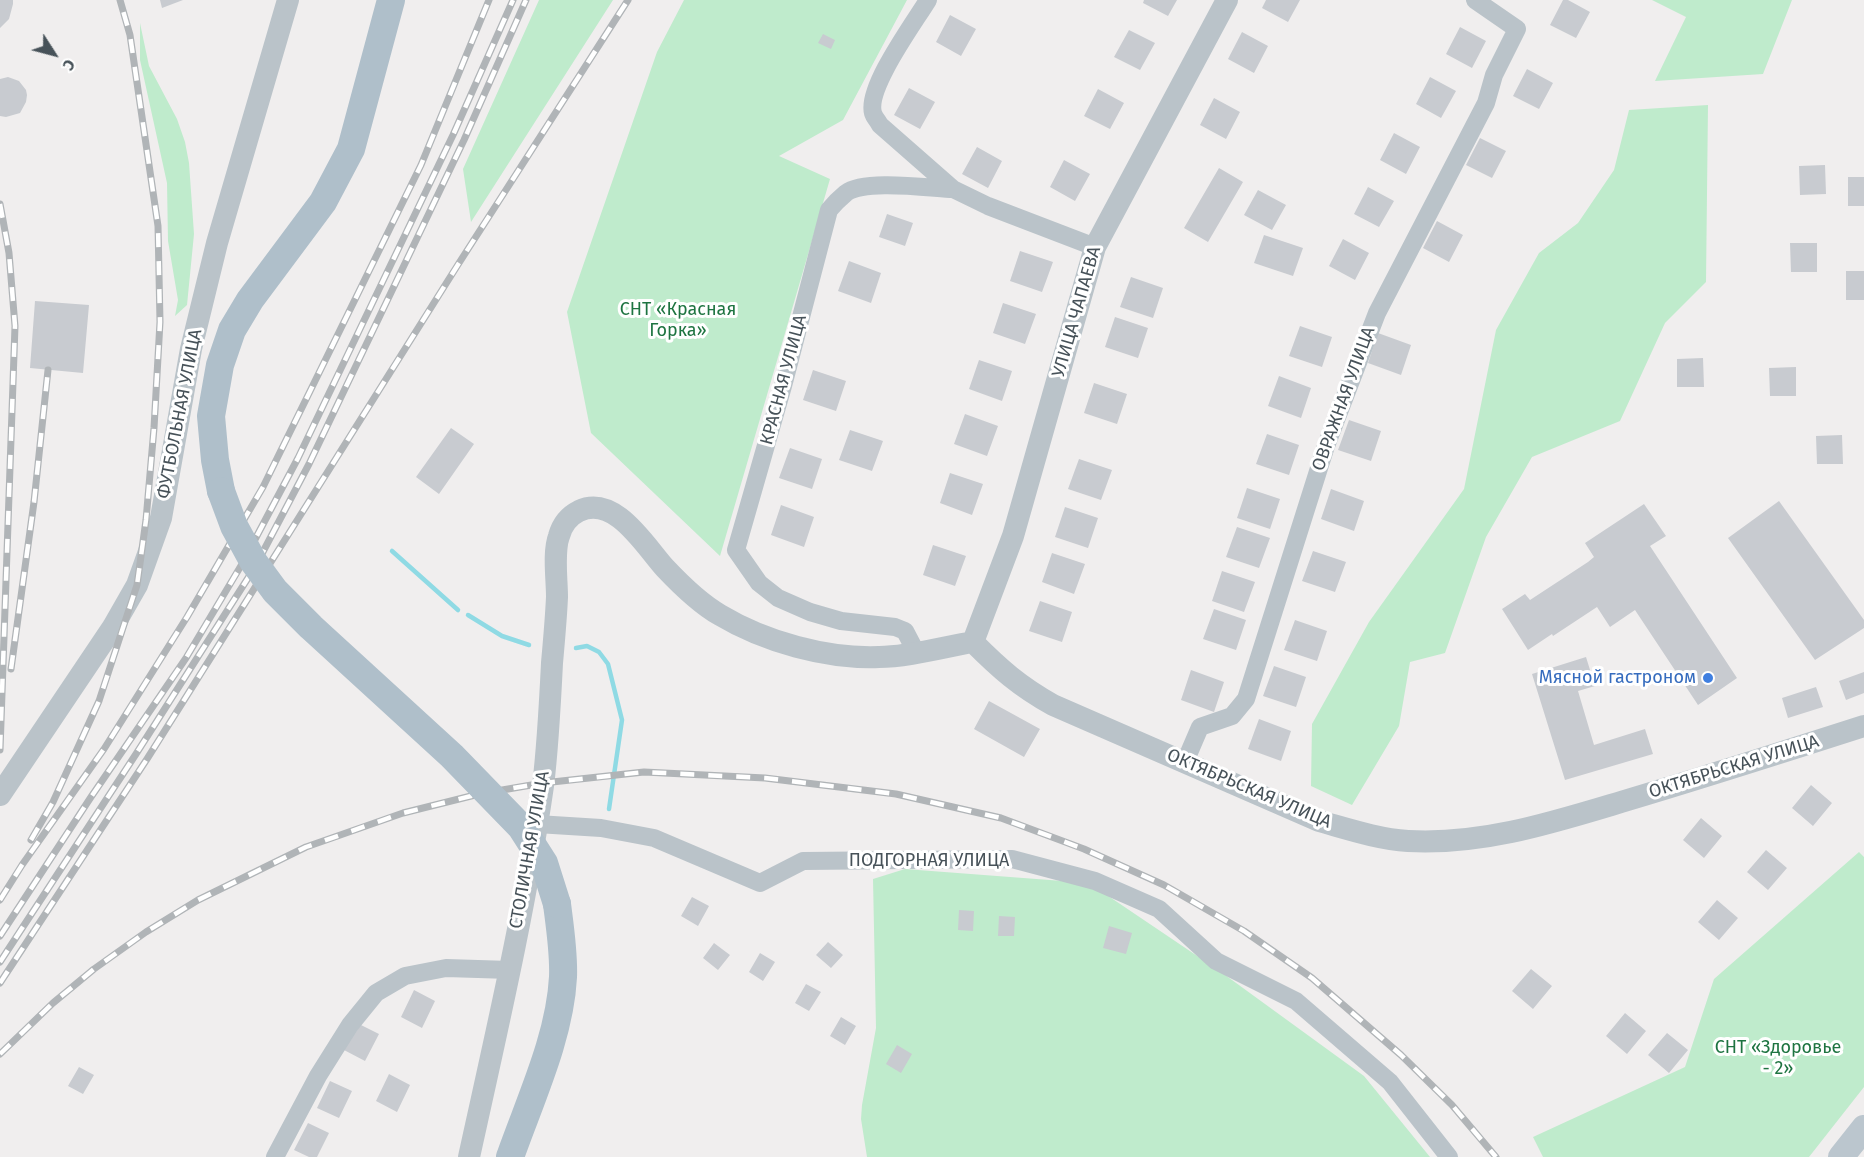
<!DOCTYPE html>
<html>
<head>
<meta charset="utf-8">
<style>
  body { margin:0 }
  #map { position:relative; width:1864px; height:1157px; overflow:hidden; background:#f0eeee; font-family:"Fira Sans",sans-serif }
  canvas { display:block }
  .north { position:absolute; left:24px; top:24px; width:60px; height:60px; -webkit-text-stroke:4px #fff; paint-order:stroke; rotate:126deg; font-size:16px; font-weight:700; line-height:24px; text-align:center; color:#475259 }
  .north::after { content:''; display:block; margin:auto; width:21px; height:27px; background:#475259; clip-path:polygon(50% 0,100% 100%,50% 72%,0 100%) }
</style>
</head>
<body>
<div id="map">
<canvas width="1864" height="1157"></canvas>
<div class="north">С</div>
</div>
<script>
const g = document.querySelector('canvas').getContext('2d');
g.lineJoin = 'round';
function fillPath(path, color) {
  g.fillStyle = color;
  g.fill(path, 'evenodd');
}
function strokePath(path, color, width, dash) {
  g.strokeStyle = color;
  g.lineWidth = width;
  g.lineCap = dash ? 'butt' : 'round';
  g.setLineDash(dash || []);
  g.stroke(path);
}
function drawText(font, color, halo, rows, align = 'center') {
  g.font = font + ' "Fira Sans",sans-serif';
  g.lineWidth = 6;
  g.setLineDash([]);
  g.textBaseline = 'middle';
  g.strokeStyle = halo;
  g.fillStyle = color;
  for (const [text, x, y, turn = 0] of rows) {
    g.save();
    g.translate(x, y);
    g.rotate((+turn || 0) * Math.PI / 180);
    g.textAlign = isNaN(turn) ? turn : align;
    if (halo) g.strokeText(text, 0, 0);
    g.fillText(text, 0, 0);
    g.restore();
  }
}
fillPath(new Path2D(`
  M539,0H613L471,222L463,169Z
  M684,0H907L843,120L779,156L830,179L720,556L591,433L567,312L657,52Z
  M1652,0H1792L1763,74L1655,81L1686,17Z
  M140,23L149,66L177,119L185,142L189,163L194,234L187,305L175,316L178,300L168,241L167,183L140,60Z
  M1708,105L1706,282L1665,323L1620,421L1532,457L1486,537L1445,653L1410,662L1399,726L1352,805L1311,786L1312,724L1369,622L1464,489L1496,330L1539,253L1578,223L1614,170L1629,110Z
  M1859,852L1864,857V1087L1809,1157H1543L1533,1137L1685,1067L1714,979Z
  M905,869L1089,883L1221,972L1364,1076L1430,1157H867L861,1119L862,1105L876,1028L873,879Z`), '#bfebcc');
strokePath(new Path2D(`
  M392,551L458,610
  M468,615L502,636L529,645
  M576,648L587,646L599,652L608,664L622,720L609,809`), '#8fdae4', 4.5);
fillPath(new Path2D(`
  M0,0H13V4L9,19L0,28Z
  M160,0H183L162,8Z
  M1144,0H1177L1168,16L1143,3Z
  M1266,0H1300L1288,22L1262,8Z
  M1563,0H1568L1590,12L1576,38L1550,25Z
  M950,15L976,29L961,56L936,42Z
  M1460,27L1486,41L1472,68L1446,54Z
  M1129,30L1155,43L1140,70L1114,57Z
  M1242,32L1268,46L1254,73L1228,59Z
  M823,34L835,40L831,49L818,43Z
  M1527,69L1553,83L1539,109L1513,96Z
  M8,77L19,81L26,90L27,95L26,102L20,113L6,117L0,116V79Z
  M1430,77L1456,91L1441,118L1416,104Z
  M909,88L935,102L920,129L894,115Z
  M1098,89L1124,103L1110,129L1084,116Z
  M1214,98L1240,112L1226,139L1200,125Z
  M1394,133L1420,147L1406,174L1380,160Z
  M1480,138L1506,151L1492,178L1466,165Z
  M977,147L1002,161L988,188L962,174Z
  M1064,160L1090,174L1075,201L1050,187Z
  M1825,165L1826,194L1800,195L1799,166Z
  M1219,168L1243,182L1208,242L1184,228Z
  M1848,177H1864V206H1848Z
  M1368,187L1394,201L1379,227L1354,214Z
  M1258,190L1286,205L1272,230L1244,215Z
  M887,214L913,223L905,246L879,237Z
  M1437,221L1463,235L1449,262L1423,248Z
  M1264,235L1303,248L1293,276L1254,263Z
  M1343,239L1369,253L1355,280L1329,266Z
  M1790,243H1817V272H1791Z
  M1020,251L1053,262L1042,292L1010,281Z
  M849,261L881,273L871,303L838,291Z
  M1846,271H1864V300H1846Z
  M1131,277L1163,288L1153,318L1120,307Z
  M35,301L89,305L83,373L30,368Z
  M1003,303L1036,314L1025,344L993,333Z
  M1115,317L1148,328L1138,358L1105,347Z
  M1300,326L1332,337L1322,367L1289,356Z
  M1378,333L1411,345L1401,375L1368,363Z
  M1703,358L1704,387H1677V359Z
  M979,360L1012,371L1002,401L969,389Z
  M1796,367V396H1770L1769,368Z
  M813,370L846,381L836,411L803,400Z
  M1279,376L1311,388L1301,418L1268,406Z
  M1094,383L1127,394L1117,424L1084,413Z
  M965,414L998,426L987,456L954,444Z
  M1349,420L1381,431L1371,461L1338,450Z
  M451,428L474,444L439,494L416,477Z
  M850,430L883,441L872,471L839,460Z
  M1267,434L1299,445L1289,475L1256,464Z
  M1842,435L1843,464H1817L1816,436Z
  M790,448L822,459L812,489L779,478Z
  M1079,459L1112,470L1101,500L1068,489Z
  M950,473L983,484L972,515L940,503Z
  M1247,488L1280,499L1270,529L1237,518Z
  M1331,489L1364,501L1354,531L1321,519Z
  M1779,501L1864,620V628L1815,660L1728,538Z
  M1644,504L1666,536L1650,546L1737,678L1698,705L1635,610L1610,627L1597,607L1553,636L1552,634L1528,650L1502,609L1525,594L1530,600L1588,562L1594,557L1585,543Z
  M781,505L814,517L804,547L771,535Z
  M1065,507L1098,518L1088,548L1055,537Z
  M1237,527L1270,538L1259,568L1226,557Z
  M933,545L966,556L955,586L923,575Z
  M1313,551L1346,562L1335,592L1302,581Z
  M1052,553L1085,564L1074,594L1042,582Z
  M1222,571L1255,582L1244,612L1212,601Z
  M1040,601L1072,612L1062,642L1029,631Z
  M1214,609L1246,620L1236,650L1203,639Z
  M1295,620L1327,631L1317,661L1284,650Z
  M1586,657L1595,686L1578,691L1594,745L1645,729L1653,754L1565,780L1532,674Z
  M1274,666L1306,677L1296,707L1263,696Z
  M1191,670L1224,682L1214,712L1181,700Z
  M1864,672V693L1846,700L1839,681Z
  M1816,687L1823,707L1788,718L1782,698Z
  M989,701L1040,729L1024,757L974,729Z
  M1259,719L1291,731L1281,761L1248,749Z
  M1811,785L1832,803L1813,826L1792,808Z
  M1701,818L1722,836L1704,858L1683,840Z
  M1766,850L1787,868L1768,890L1747,872Z
  M692,897L709,906L698,926L681,916Z
  M1717,900L1738,918L1719,940L1698,922Z
  M959,910L974,911L973,931L958,930Z
  M999,916L1015,917L1014,936H998Z
  M1109,926L1132,933L1126,954L1103,948Z
  M828,942L843,955L831,968L816,955Z
  M714,943L730,955L718,970L703,958Z
  M760,953L775,962L763,981L749,972Z
  M1531,969L1552,986L1533,1009L1512,991Z
  M806,984L821,992L809,1011L795,1003Z
  M414,990L435,1001L422,1028L401,1017Z
  M1625,1013L1646,1031L1627,1054L1606,1036Z
  M841,1017L856,1026L845,1045L830,1036Z
  M357,1023L379,1034L365,1061L344,1050Z
  M1667,1033L1688,1050L1669,1073L1648,1055Z
  M897,1045L912,1054L901,1073L886,1064Z
  M79,1067L94,1075L83,1094L68,1086Z
  M389,1074L410,1085L397,1112L376,1101Z
  M330,1081L352,1091L339,1118L317,1108Z
  M308,1123L329,1133L317,1157H309L294,1150Z`), '#c8cbd0');
strokePath(new Path2D(`
  M928,0C914,23 866,88 873,113C874,117 878,121 880,125L953,189L988,206L1095,247
  M916,652L905,631L895,627L841,621L810,612L778,598L759,583L736,550L783,386L829,210C834,204 840,198 846,193C864,179 929,188 953,189
  M1185,762L1200,727L1232,716L1246,699L1326,446L1377,313L1486,103L1494,75L1517,29L1475,0
  M537,824L601,828L654,838L760,883L803,861L1012,859L1095,881L1159,909L1216,961L1296,1001L1390,1082L1449,1157
  M275,1157L318,1076L350,1025L376,993L405,976L446,968L510,970`), '#bac3c9', 18);
strokePath(new Path2D(`
  M973,642C1000,669 1019,686 1053,705L1319,821C1348,829 1378,839 1408,841C1482,845 1551,823 1621,802C1702,778 1783,752 1864,726
  M973,642L1013,536L1095,247L1227,0
  M0,795L113,627L137,585L161,518L191,349L217,243L288,0
  M469,1157C496,1034 525,910 543,786C548,745 550,704 552,663C554,641 556,619 557,597C557,579 553,552 559,536C562,525 569,516 579,511C615,494 645,546 665,568C681,585 699,603 720,615C765,642 827,659 879,657C908,657 944,647 973,642`), '#bac3c9', 22);
strokePath(new Path2D(`
  M1841,1157L1864,1128`), '#bbc6ce', 26);
strokePath(new Path2D(`
  M221,491L215,460L211,416L220,365L232,330L250,300L323,202L351,149L391,0
  M510,1157C530,1100 560,1037 563,977C564,953 560,928 557,904`), '#afbfca', 28);
const rail = new Path2D(`
  M0,204L9,253L15,326L0,750
  M11,669L34,502L48,370
  M31,840L53,802L99,701L137,585L146,520L154,428L160,322L158,226L130,35L120,0
  M0,900L22,865L104,749L187,617L263,487L421,165L489,0
  M0,936L91,797L186,658L242,564L298,458L453,135L513,0
  M0,962L136,754L255,567L309,464L464,140L526,0
  M0,983L147,759L459,263L628,0
  M0,1054L53,1003L94,969L146,932L198,900L306,847L403,813L479,794L543,783L644,772L765,778L896,794L1001,818L1084,849L1164,885L1244,931L1312,978L1401,1055L1452,1105L1496,1157`);
strokePath(rail, '#b0b4b7', 7);
strokePath(rail, '#fff', 4.5, [14]);
strokePath(new Path2D(`
  M221,491L234,526L253,561L275,591L311,627L452,756L521,827L544,863L557,904`), '#afbfca', 28);
for (const [x, y, r, color] of [
  [1708,678,6,"#3f7fe0"]
]) {
  const dot = new Path2D();
  dot.arc(x, y, r, 0, 2 * Math.PI);
  g.fillStyle = color;
  g.fill(dot);
  strokePath(dot, '#fff', 2);
}
drawText('18px', '#1e7441', '#fff', [
  ["СНТ «Красная",678,310],
  ["Горка»",678,331],
  ["СНТ «Здоровье",1778,1048],
  ["- 2»",1778,1069]
]);
drawText('18px', '#475259', '#fff', [
  ["УЛИЦА ЧАПАЕВА",1077,312,-74],
  ["КРАСНАЯ УЛИЦА",784,380,-75],
  ["ОВРАЖНАЯ УЛИЦА",1344,399,-70],
  ["ФУТБОЛЬНАЯ УЛИЦА",180,414,-79],
  ["ОКТЯБРЬСКАЯ УЛИЦА",1734,767,-17],
  ["ОКТЯБРЬСКАЯ УЛИЦА",1249,789,23],
  ["СТОЛИЧНАЯ УЛИЦА",530,850,-80],
  ["ПОДГОРНАЯ УЛИЦА",929,861]
]);
drawText('18px', '#366cbe', '#fff', [
  ["Мясной гастроном",1696,678]
], 'right');
</script>
</body>
</html>
